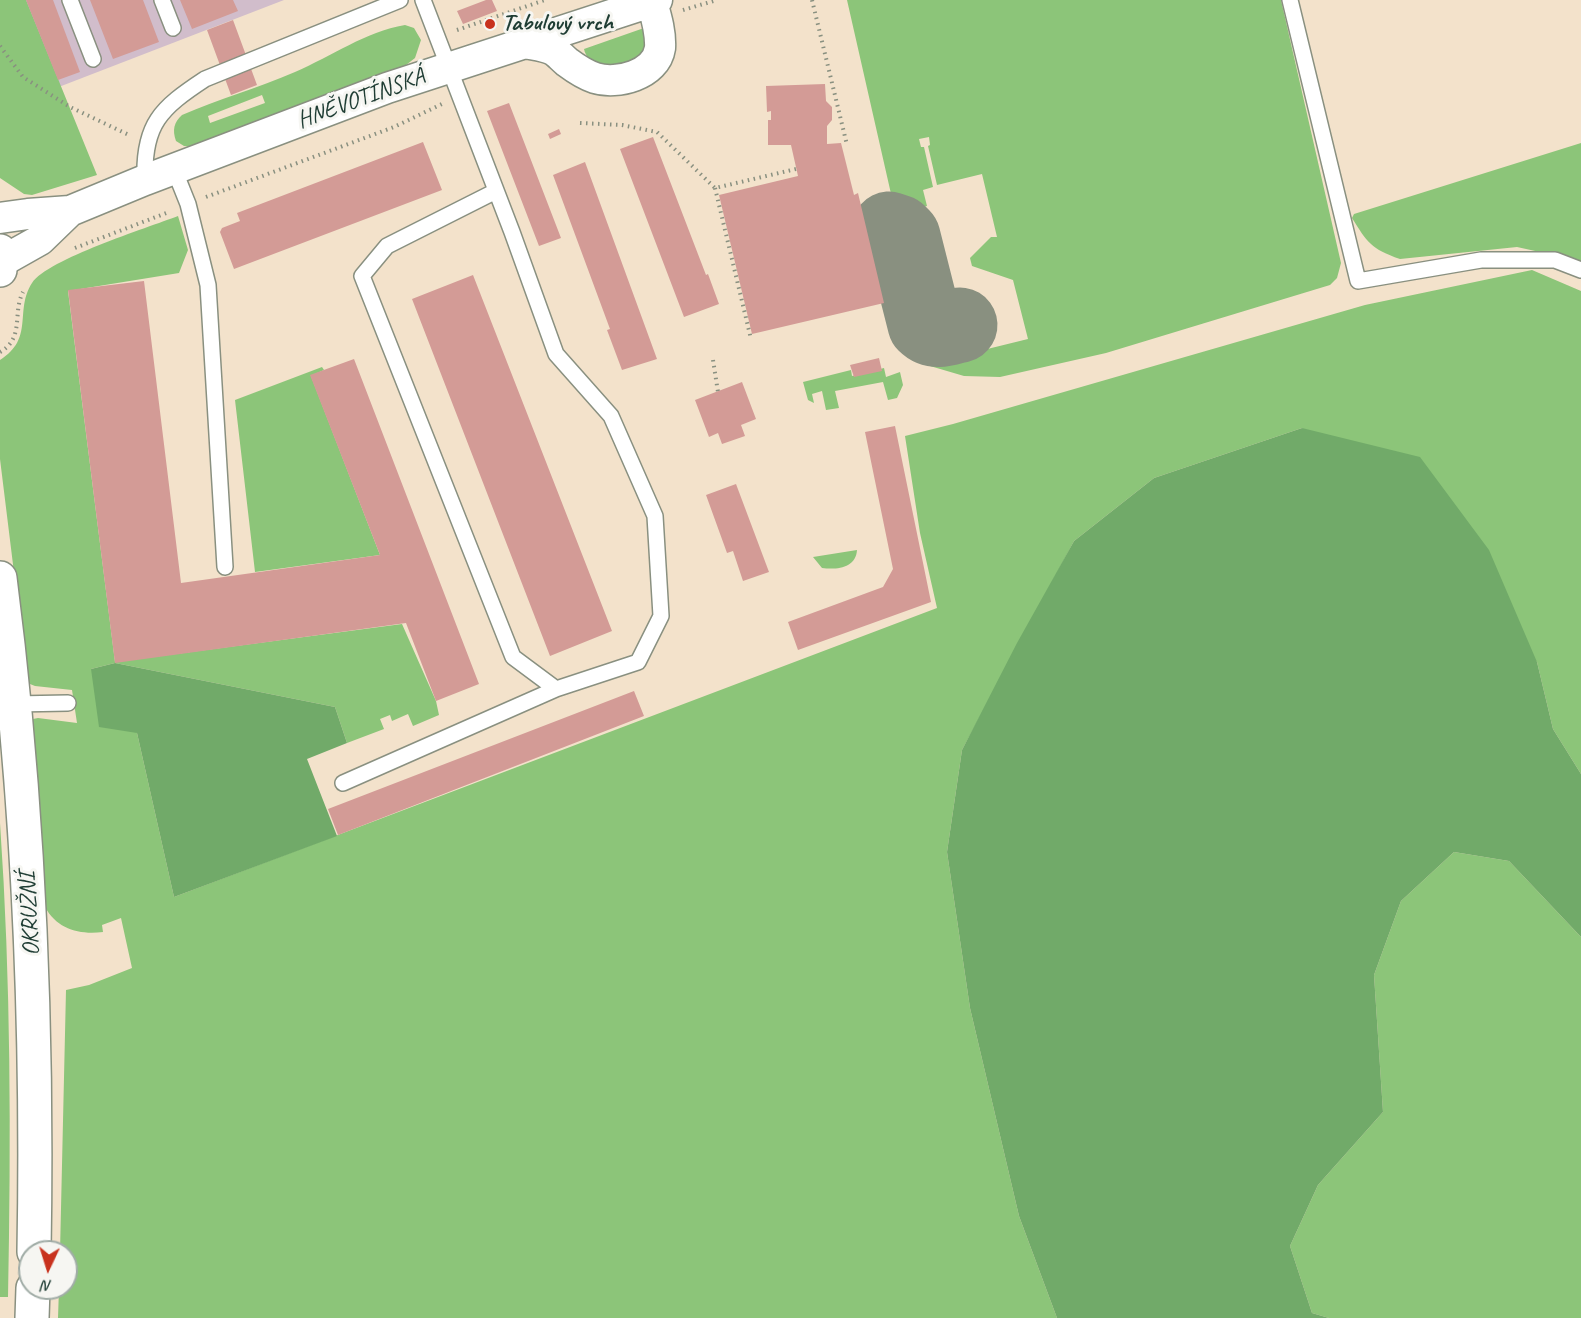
<!DOCTYPE html>
<html>
<head>
<meta charset="utf-8">
<style>
  body { margin:0 }
  #map { position:relative; width:1581px; height:1318px; overflow:hidden; background:#f3e2cb; font-family:Caveat,sans-serif }
  canvas { display:block }
  .north { position:absolute; left:18px; top:1240px; width:60px; height:60px; box-sizing:border-box; background:#f6f6f2; border:2px solid #a0aca6; border-radius:50%; rotate:184deg; font-size:16px; font-weight:700; line-height:24px; text-align:center; color:#1f3d34 }
  .north::after { content:''; display:block; margin:auto; width:21px; height:27px; background:#c8321e; clip-path:polygon(50% 0,100% 100%,50% 72%,0 100%) }
</style>
</head>
<body>
<div id="map">
<canvas width="1581" height="1318"></canvas>
<div class="north">N</div>
</div>
<script>
const g = document.querySelector('canvas').getContext('2d');
g.lineJoin = 'round';
function fillPath(path, color) {
  g.fillStyle = color;
  g.fill(path, 'evenodd');
}
function strokePath(path, color, width, dash) {
  g.strokeStyle = color;
  g.lineWidth = width;
  g.lineCap = dash ? 'butt' : 'round';
  g.setLineDash(dash || []);
  g.stroke(path);
}
function drawText(font, color, halo, rows, align = 'center') {
  g.font = font + ' Caveat,sans-serif';
  g.lineWidth = 6;
  g.setLineDash([]);
  g.textBaseline = 'middle';
  g.strokeStyle = halo;
  g.fillStyle = color;
  for (const [text, x, y, turn = 0] of rows) {
    g.save();
    g.translate(x, y);
    g.rotate((+turn || 0) * Math.PI / 180);
    g.textAlign = isNaN(turn) ? turn : align;
    if (halo) g.strokeText(text, 0, 0);
    g.fillText(text, 0, 0);
    g.restore();
  }
}
fillPath(new Path2D(`
  M17,0H284L51,90Z`), '#d1bdcb');
fillPath(new Path2D(`
  M0,0H26L97,175L32,195L24,194L0,178Z
  M847,0H1281L1341,263L1337,278L1330,285L1106,353L1000,377L964,376L930,366L925,346L962,337L967,354L1028,339L1013,280L972,266L970,258L991,237H997L982,174L937,185L928,146L930,145L929,137L919,139L921,147H924L933,187L923,190L927,206L910,211L894,207Z
  M405,25L414,28L421,40L415,58L406,65L195,147L184,146L176,141C172,130 174,122 182,115C219,99 258,88 295,72C332,56 365,32 405,25ZM262,95L265,103L210,123L208,116Z
  M644,28C650,55 638,58 618,70C605,66 587,64 584,49Z
  M1581,143V261L1517,247L1400,259C1371,249 1367,242 1352,218L1354,214Z
  M178,216L188,250L179,273L68,291L115,662L402,624L436,701L439,715L413,726L408,714L392,721L390,715L380,719L384,729L347,743L335,707L115,663L91,669L137,733L174,897L937,608L920,533L905,436L953,424L1365,305L1532,270L1581,291V774L1553,729L1537,662L1302,428L1154,478L1074,541L962,750L947,852L970,1008L1019,1216L1057,1318H58L59,1288H66V1252H60L66,990L89,985L132,968L121,918L102,925L103,932C79,935 57,929 45,907L31,723L33,719L38,718L77,723L72,690L35,686L30,684L27,678L0,459V360C35,338 14,311 32,283C48,259 147,228 178,216Z
  M933,231L939,258L934,261L935,270L946,268L957,312L942,315L933,310L917,243L922,234Z
  M322,367L324,370L311,376L380,555L255,572L235,400Z
  M884,368L886,377L900,372L903,385L897,398L888,400L883,382L835,391L839,408L826,410L822,391L812,394L814,403L808,400L803,382L851,370L852,376Z
  M857,550C856,568 837,570 822,568L813,557Z
  M0,823C11,981 11,1139 8,1297H0Z
  M1454,852L1509,861L1581,937V1318H1329L1312,1313L1290,1246L1318,1185L1383,1112L1374,975L1401,901Z`), '#8cc579');
fillPath(new Path2D(`
  M1302,428L1420,457L1489,550L1537,662L1553,729L1581,774V937L1509,861L1454,852L1401,901L1374,975L1383,1112L1318,1185L1290,1246L1312,1313L1329,1318H1057L1019,1216L970,1008L947,852L962,750L1017,643L1074,541L1154,478Z
  M115,663L335,707L347,743L307,759L337,836L174,897L137,733L99,727L91,669Z`), '#71aa69');
strokePath(new Path2D(`
  M889,229L898,232L903,237L925,324C935,334 948,328 960,325`), '#899080', 75);
fillPath(new Path2D(`
  M26,0H53L80,72L58,80Z
  M90,0H143L159,42L113,59Z
  M180,0H233L238,11L192,29Z
  M486,0H492L497,11L463,24L457,11Z
  M233,20L257,85L231,95L207,30Z
  M825,84L826,101L832,107V120L827,126V144L841,143L854,195L858,193L884,303L752,334L719,195L798,176L791,145H768V120H771V111L767,112L766,86Z
  M509,103L561,238L539,246L487,111Z
  M559,129L561,134L550,139L548,134Z
  M653,137L706,275L708,274L719,304L684,317L620,149Z
  M423,142L442,190L234,269L220,232L222,228L240,221L237,213Z
  M585,162L657,359L622,370L607,330L610,329L553,175Z
  M473,275L612,631L550,656L412,299Z
  M144,281L181,583L380,555L310,375L354,359L479,684L436,701L406,623L115,663L68,290Z
  M879,358L882,371L854,377L850,365Z
  M742,382L756,419L741,425L745,436L722,444L718,433L709,437L695,400Z
  M895,426L931,602L798,650L788,622L883,587L893,569L865,432Z
  M736,484L769,572L743,581L733,551L727,553L706,495Z
  M634,691L644,716L338,835L328,809Z`), '#d39b96');
const lane = new Path2D(`
  M70,0L93,59
  M162,0L173,28
  M423,0L512,232L556,354L611,416L655,516L661,616L638,662L556,689L513,657L362,276L387,246L496,191
  M1290,0L1358,281L1481,260H1555L1581,270
  M174,169L188,204L208,285L225,567
  M145,180C143,124 161,108 205,79L400,0
  M15,704L68,703
  M343,783L556,689`);
const street = new Path2D(`
  M525,43C534,45 545,46 553,50C558,53 562,58 567,62C575,68 586,75 595,78C617,85 656,75 660,48C661,32 656,16 652,2
  M0,218L28,214L70,211L145,180L387,88L657,0
  M1,262L40,240L70,211`);
const secondary = new Path2D(`
  M0,251V270
  M0,578C29,802 38,1026 34,1252
  M32,1318L33,1288`);
strokePath(lane, '#899080', 18);
strokePath(street, '#899080', 33);
strokePath(secondary, '#899080', 36);
strokePath(new Path2D(`
  M812,0L847,145
  M683,10L717,0
  M457,30L545,0
  M0,46L23,77L70,107L129,135
  M580,123L622,125L657,132L715,188L796,169
  M715,188L751,339
  M206,197L394,127L442,104
  M75,248L169,212
  M0,352C25,338 12,313 23,292
  M713,360L718,392`), '#899080', 4, [1.5, 4.5]);
strokePath(lane, '#fff', 15);
strokePath(street, '#fff', 30);
strokePath(secondary, '#fff', 33);
for (const [x, y, r, color] of [
  [490,24,6,"#c8321e"]
]) {
  const dot = new Path2D();
  dot.arc(x, y, r, 0, 2 * Math.PI);
  g.fillStyle = color;
  g.fill(dot);
  strokePath(dot, '#f6f6f2', 2);
}
drawText('bold 24px', '#1f3d34', '#f6f6f2', [
  ["Tabulový vrch",502,24]
], 'left');
drawText('24px', '#1f3d34', '#f6f6f2', [
  ["HNĚVOTÍNSKÁ",361,99,-20],
  ["OKRUŽNÍ",30,914,-93]
]);
</script>
</body>
</html>
